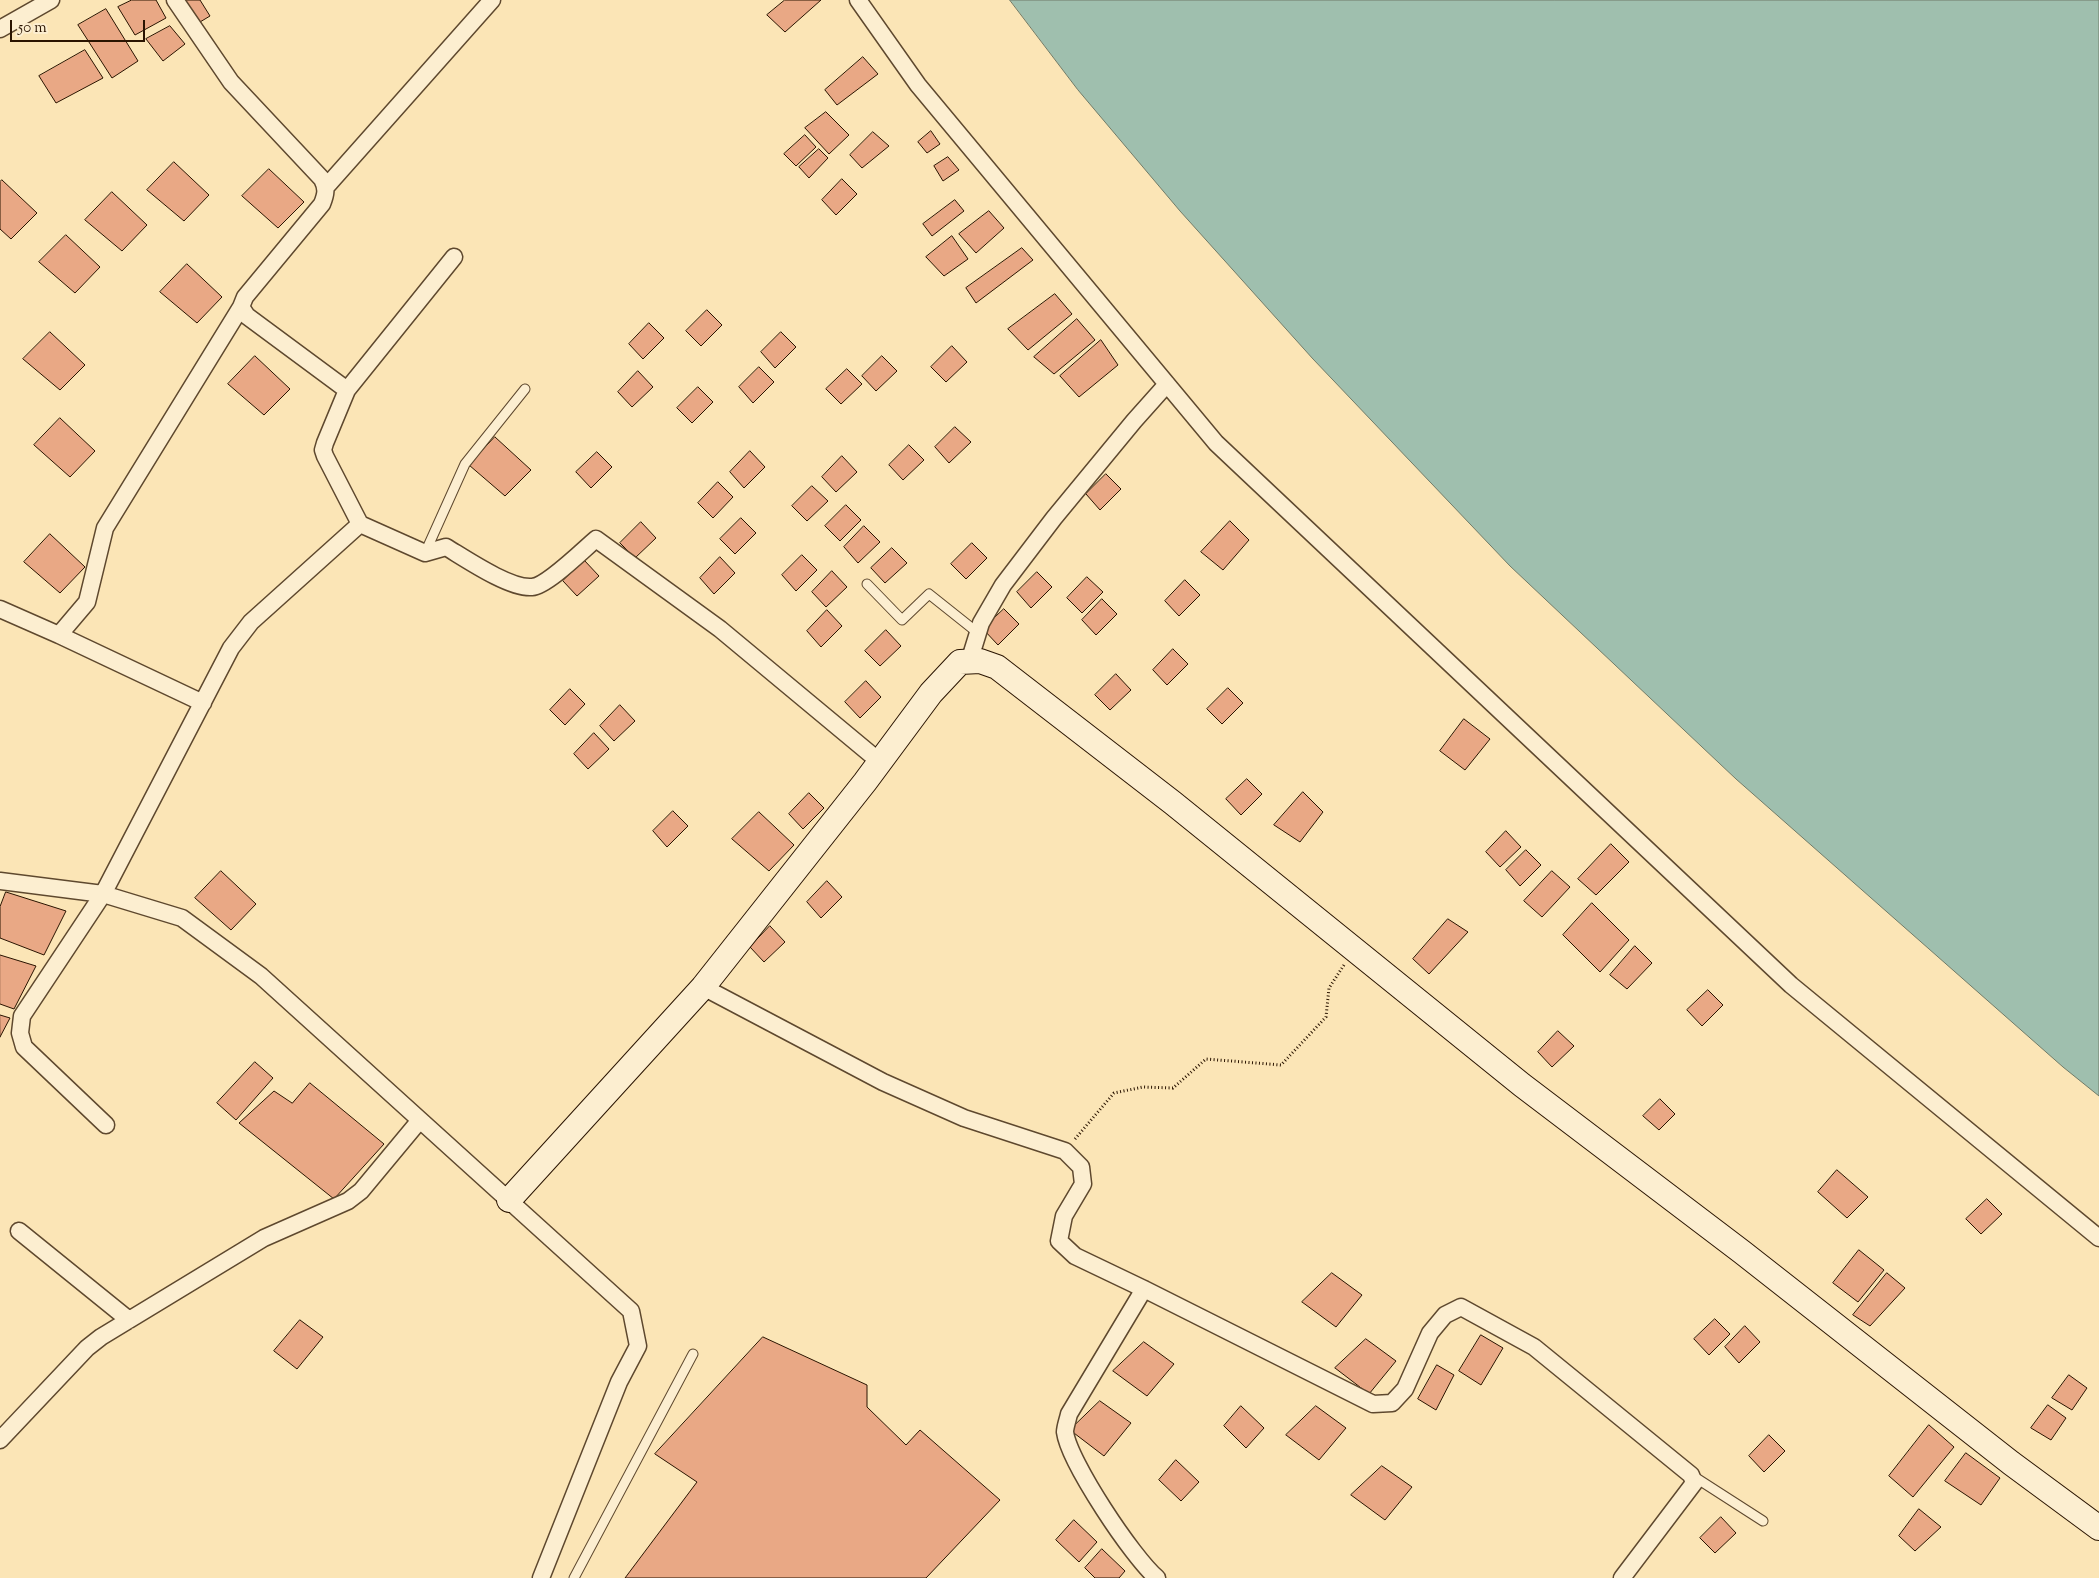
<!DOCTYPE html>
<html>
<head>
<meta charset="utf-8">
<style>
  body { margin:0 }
  #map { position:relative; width:2099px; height:1578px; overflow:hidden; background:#fbe5b6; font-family:"Sorts Mill Goudy",serif }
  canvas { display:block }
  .scale { position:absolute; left:10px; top:20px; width:135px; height:22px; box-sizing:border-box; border:2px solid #2a1400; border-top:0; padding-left:6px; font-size:15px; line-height:18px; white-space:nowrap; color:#2a1400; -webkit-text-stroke:4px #fceed0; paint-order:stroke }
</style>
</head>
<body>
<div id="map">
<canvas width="2099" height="1578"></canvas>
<div class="scale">50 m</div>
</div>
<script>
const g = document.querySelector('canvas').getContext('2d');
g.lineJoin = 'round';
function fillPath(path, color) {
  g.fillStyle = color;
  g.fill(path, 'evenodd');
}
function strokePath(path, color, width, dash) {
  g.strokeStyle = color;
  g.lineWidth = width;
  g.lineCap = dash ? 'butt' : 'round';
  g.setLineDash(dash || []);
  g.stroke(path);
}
const water = new Path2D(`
  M1010,0H2099V1096L2063,1067L1736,779L1510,566L1313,359L1180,211L1078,90Z`);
fillPath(water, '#9fbfae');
strokePath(water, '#707b68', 1);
const building = new Path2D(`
  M132,0H156L166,18L135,35L118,7Z
  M178,0H200L210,16L195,25Z
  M785,0H821L785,32L767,15Z
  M106,9L138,61L112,78L78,25Z
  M170,26L185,44L163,61L146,39Z
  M85,50L103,78L56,103L39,76Z
  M863,57L878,74L837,105L825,90Z
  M826,112L849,135L829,154L805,128Z
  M931,131L940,144L927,153L918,142Z
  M873,132L889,146L862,168L850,155Z
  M805,135L816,147L796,166L784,154Z
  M819,149L828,158L809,178L799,167Z
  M948,157L959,170L943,181L934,166Z
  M174,162L209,195L184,221L147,190Z
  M269,169L304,202L278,228L242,196Z
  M842,179L857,194L836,215L822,200Z
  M2,180L37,213L11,239L0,229V182Z
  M112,192L147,225L122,251L85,220Z
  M955,200L964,211L932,236L923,224Z
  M989,211L1004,228L976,253L959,234Z
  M66,235L100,267L75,293L39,262Z
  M952,236L968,259L944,276L926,257Z
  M1022,248L1033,260L976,303L966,288Z
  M187,264L222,297L197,323L160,292Z
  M1055,294L1072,314L1028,350L1008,329Z
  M707,310L722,325L701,346L686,331Z
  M1077,319L1095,340L1054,374L1034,357Z
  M649,323L664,338L643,359L629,344Z
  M50,332L85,365L60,390L23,359Z
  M781,332L796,347L775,368L761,352Z
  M1101,340L1118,365L1079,397L1060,376Z
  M952,346L967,362L946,382L931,367Z
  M255,356L290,389L264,415L228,384Z
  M882,356L897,371L876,391L862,376Z
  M759,367L774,382L753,403L739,387Z
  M847,369L862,384L841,404L826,389Z
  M638,371L653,387L632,407L618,392Z
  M698,387L713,402L692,423L677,408Z
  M60,418L95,451L70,477L34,445Z
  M955,427L971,442L949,463L935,447Z
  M495,437L531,470L505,496L469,465Z
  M909,445L924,460L903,480L889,465Z
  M750,451L765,467L744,488L730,472Z
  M597,452L612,467L591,488L576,472Z
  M842,456L857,472L836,492L822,477Z
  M1106,474L1121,489L1100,510L1086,494Z
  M718,482L733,497L713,518L698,503Z
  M812,486L828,501L807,521L792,506Z
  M846,505L861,520L840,541L825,526Z
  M741,518L756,533L735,554L720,539Z
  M1230,521L1249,540L1223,570L1201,552Z
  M641,522L656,538L635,558L620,543Z
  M864,526L880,542L858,563L844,547Z
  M50,534L85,567L60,593L24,562Z
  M972,543L987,558L966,579L951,564Z
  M892,548L907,563L885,583L871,568Z
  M802,555L817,570L796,591L782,575Z
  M720,557L735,573L714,594L700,578Z
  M584,560L599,576L577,596L563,581Z
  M832,571L847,587L826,607L812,592Z
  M1037,572L1052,587L1031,608L1017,592Z
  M1087,577L1103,592L1082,613L1067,598Z
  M1185,580L1200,595L1179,616L1165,601Z
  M1102,599L1117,614L1096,635L1082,620Z
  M1004,609L1019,624L998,645L983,629Z
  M827,610L842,626L821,647L807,631Z
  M886,630L901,646L880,666L865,651Z
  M1173,649L1188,664L1167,685L1153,670Z
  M1116,674L1131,690L1110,710L1095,695Z
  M866,681L881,697L860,718L845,702Z
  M1228,688L1243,703L1222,724L1207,709Z
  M570,689L585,704L565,725L550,710Z
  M620,705L635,721L614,741L600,726Z
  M1464,719L1490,739L1465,770L1440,751Z
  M594,733L609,749L588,769L574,754Z
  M1247,779L1262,794L1241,815L1226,799Z
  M1303,792L1323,812L1300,842L1274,825Z
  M809,793L824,808L803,829L789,814Z
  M673,811L688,826L667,847L653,831Z
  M759,812L794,845L769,871L732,839Z
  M1506,831L1521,847L1500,867L1486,852Z
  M1611,844L1629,862L1596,895L1578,879Z
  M1526,850L1541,865L1520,886L1506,870Z
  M221,871L256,904L231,930L195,898Z
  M1552,871L1570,887L1542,917L1524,901Z
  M827,881L842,897L821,918L807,902Z
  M6,892L66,911L44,955L0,938V907Z
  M1592,903L1629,940L1600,972L1563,935Z
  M1448,919L1468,932L1429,974L1413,959Z
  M770,926L785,942L764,962L750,947Z
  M1635,946L1652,963L1627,989L1610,975Z
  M0,955L36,966L14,1009L0,1004Z
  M1708,990L1723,1005L1702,1026L1687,1010Z
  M0,1015L10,1018L0,1037Z
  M1558,1031L1574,1046L1552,1067L1538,1052Z
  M255,1062L273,1078L236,1120L217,1103Z
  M310,1083L384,1144L334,1199L239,1123L274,1091L292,1103Z
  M1660,1099L1675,1114L1659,1130L1643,1116Z
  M1837,1170L1868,1197L1847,1218L1818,1192Z
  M1987,1199L2002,1214L1981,1234L1966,1219Z
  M1859,1250L1884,1270L1858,1302L1833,1283Z
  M1332,1273L1362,1295L1336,1327L1302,1302Z
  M1887,1273L1905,1288L1870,1326L1853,1315Z
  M1715,1319L1730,1334L1709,1355L1694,1339Z
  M300,1320L323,1337L297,1369L274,1351Z
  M1745,1326L1760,1342L1739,1363L1725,1347Z
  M1481,1335L1503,1348L1481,1385L1459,1371Z
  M763,1337L867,1385V1407L906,1445L920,1430L1000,1500L926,1578H625L697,1482L655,1454Z
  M1366,1339L1396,1361L1369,1394L1335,1368Z
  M1144,1342L1174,1364L1147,1396L1113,1371Z
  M1437,1365L1454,1375L1436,1410L1418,1399Z
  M2069,1375L2087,1388L2072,1410L2052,1398Z
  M1100,1401L1131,1423L1104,1456L1070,1430Z
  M2048,1405L2066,1418L2051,1440L2031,1428Z
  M1241,1406L1264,1428L1246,1448L1224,1426Z
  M1316,1406L1346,1428L1319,1460L1286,1435Z
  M1929,1425L1954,1447L1913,1497L1889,1476Z
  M1769,1435L1785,1451L1764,1472L1749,1456Z
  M1966,1453L2000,1478L1981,1505L1945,1481Z
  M1176,1460L1199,1482L1181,1501L1159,1480Z
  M1382,1466L1412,1487L1385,1520L1351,1495Z
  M1919,1509L1941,1527L1915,1551L1899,1536Z
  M1721,1517L1736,1533L1715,1553L1700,1538Z
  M1074,1520L1097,1542L1079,1562L1056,1540Z
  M1102,1549L1125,1571L1119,1578H1095L1085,1568Z`);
fillPath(building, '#e9a885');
strokePath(building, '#2a1400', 1);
const lane = new Path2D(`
  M425,553L465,464L525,389
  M867,584L902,620L929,594L978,633
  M1693,1476L1763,1521
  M574,1578L693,1354`);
const street = new Path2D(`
  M175,0L231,82L322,179C327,189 326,194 322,204L245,297L241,307L247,316L347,390
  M858,0L918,85L1216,443L1791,985L2099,1238
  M0,29L51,0
  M326,187L492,0
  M454,257L347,390L325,443L323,450L325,456L360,524L425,553L446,547C466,559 510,589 532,587C547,586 583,550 596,539L720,629L880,762
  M0,609L59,635L87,602L105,528L241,307
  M59,635L203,703
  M969,662L981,623L1003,585L1054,518L1134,421L1167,384
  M0,881L103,894L182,918L261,976L631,1311L638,1346L619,1382L541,1578
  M703,987L883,1082L964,1118L1065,1151L1081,1167L1083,1184L1064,1216L1059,1241L1075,1256L1144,1289L1373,1404L1392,1403L1405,1389L1430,1333L1445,1315L1461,1307L1534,1347L1691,1475L1694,1483L1622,1578
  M106,1125L24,1047L20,1033L22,1016L103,894L231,648L251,622L360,524
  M19,1231L129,1320
  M1144,1289L1069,1414C1068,1419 1065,1427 1065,1432C1069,1462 1133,1558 1157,1578
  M0,1440L87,1348L101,1337L264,1238L348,1201L361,1191L420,1120`);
const secondary = new Path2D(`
  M509,1200L703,987L865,782L931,693L960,662L980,661L997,667L1173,803L1522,1085L1742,1252L2011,1463L2099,1528`);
strokePath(lane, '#5e482e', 11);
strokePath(street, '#5e482e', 19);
strokePath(secondary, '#2a1400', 26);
strokePath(new Path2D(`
  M1075,1139L1114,1093L1143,1087L1173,1088L1206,1059L1281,1065L1326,1017L1329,988L1344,965`), '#2a1400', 3, [1, 2.5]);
strokePath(lane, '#fceed0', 9);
strokePath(street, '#fceed0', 16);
strokePath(secondary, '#fceed0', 24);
</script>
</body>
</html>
